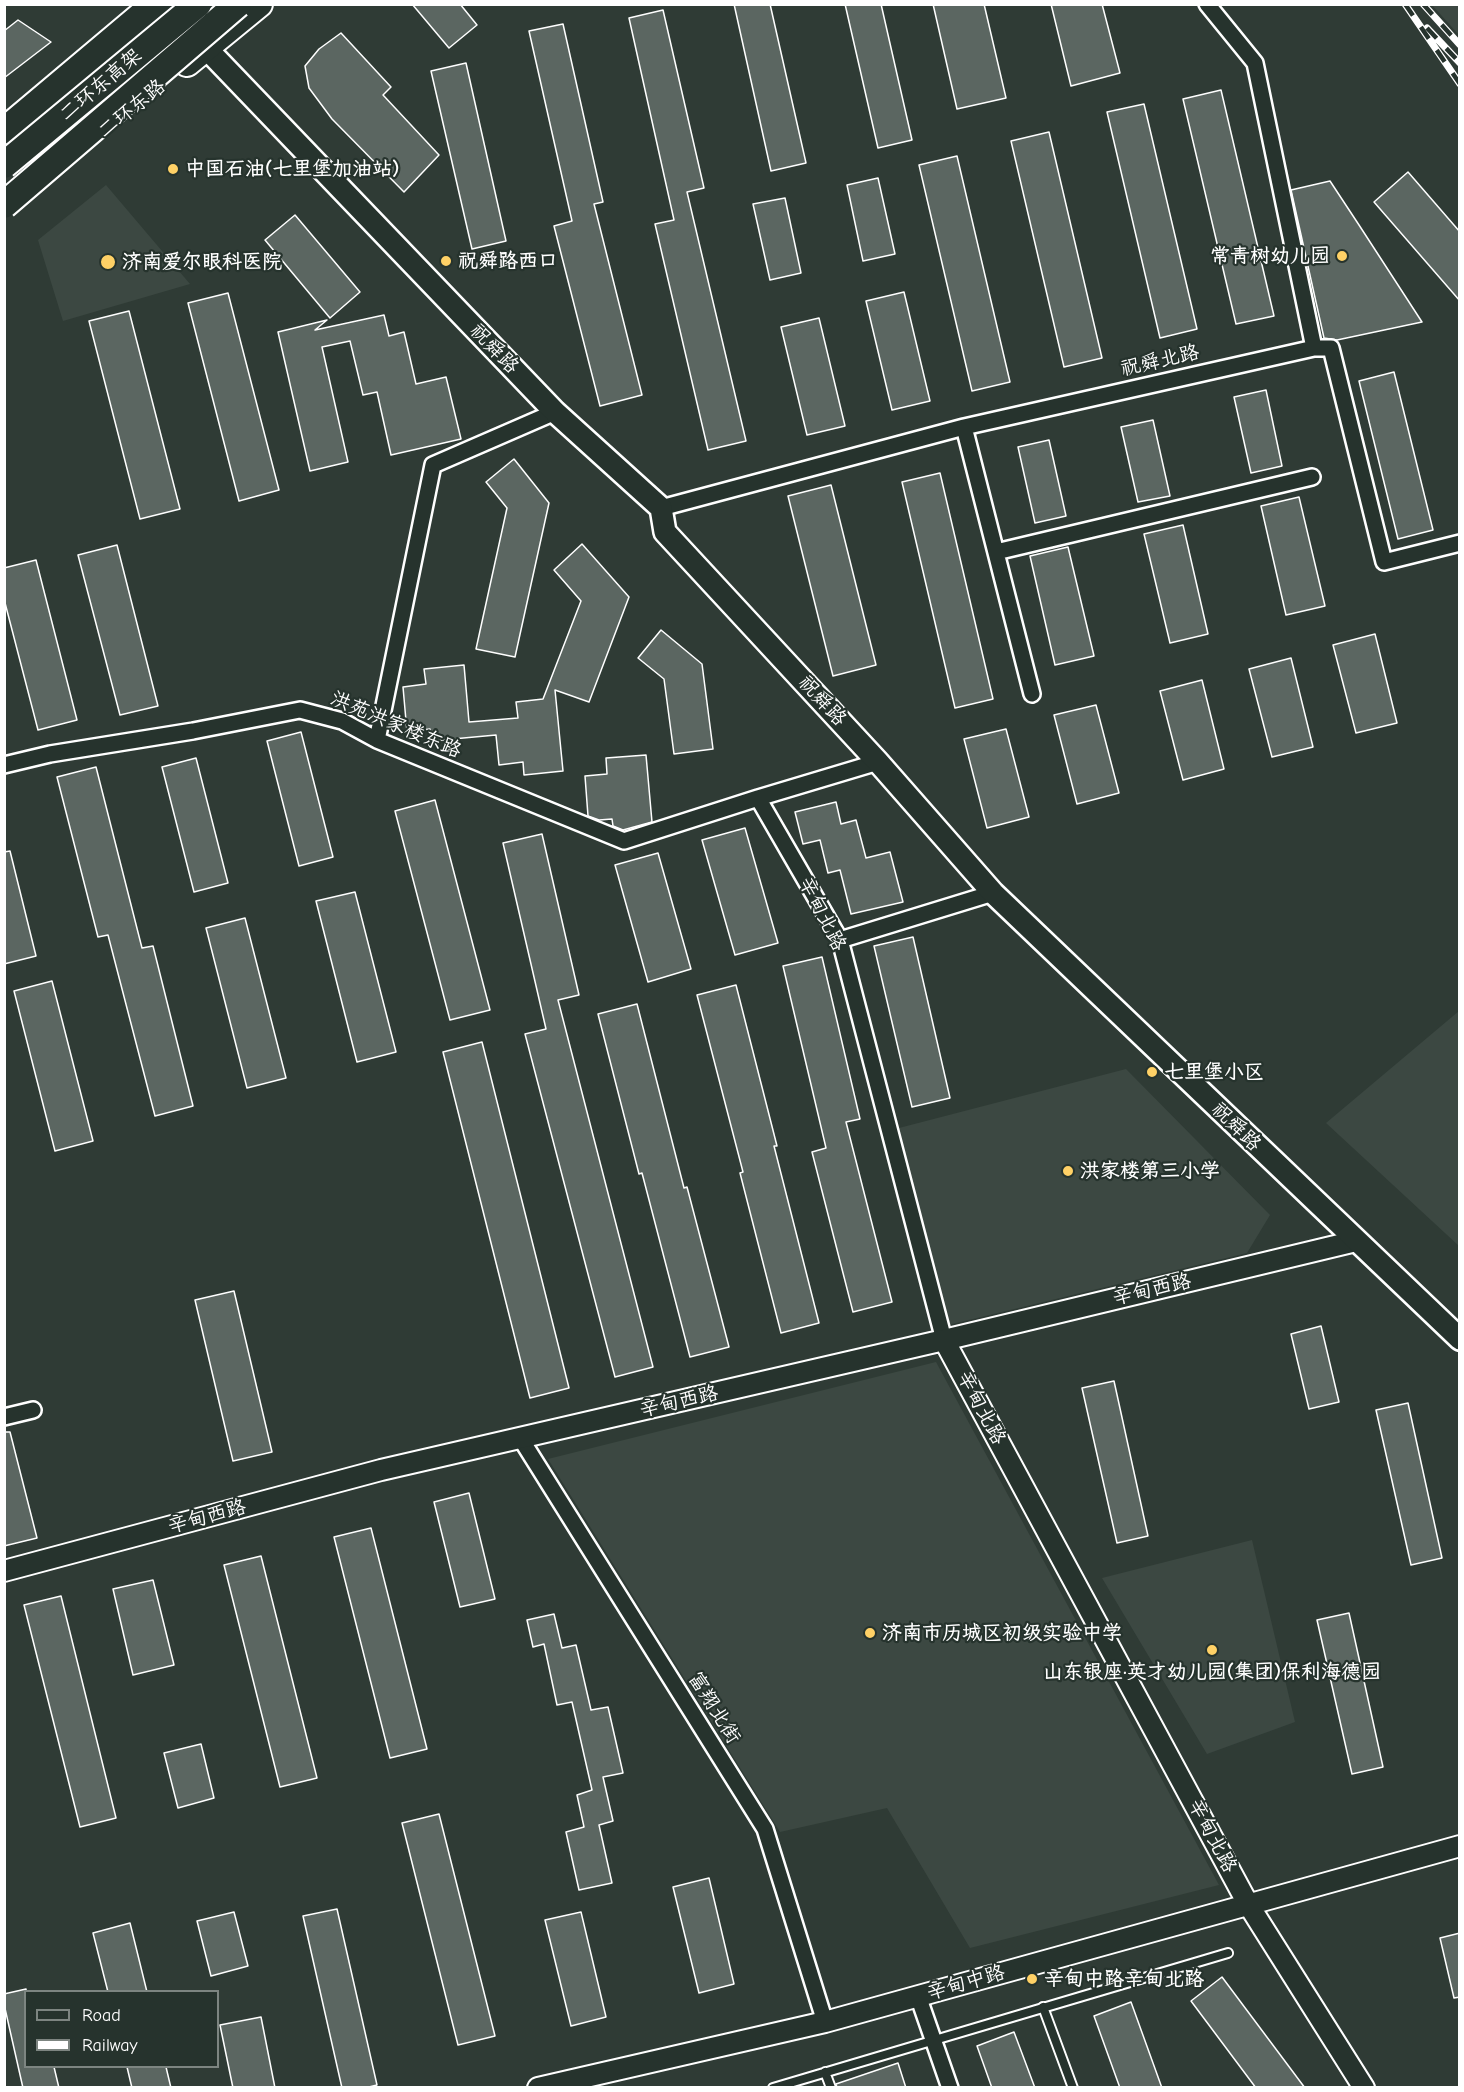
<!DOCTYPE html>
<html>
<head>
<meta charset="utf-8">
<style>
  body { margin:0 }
  #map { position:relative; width:1464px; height:2092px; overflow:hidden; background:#2f3b35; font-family:"Comic Neue",sans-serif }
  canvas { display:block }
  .frame { position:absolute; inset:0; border:6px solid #fff; pointer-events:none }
  .legend { position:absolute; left:24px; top:1990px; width:195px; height:78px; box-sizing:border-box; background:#26332d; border:2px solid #7d8581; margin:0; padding:8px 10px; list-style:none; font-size:18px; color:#fff }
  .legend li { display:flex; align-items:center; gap:12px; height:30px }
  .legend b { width:30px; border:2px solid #7d8581 }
</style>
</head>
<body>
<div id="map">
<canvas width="1464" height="2092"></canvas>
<div class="frame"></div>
<ul class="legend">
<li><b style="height:8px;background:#26332d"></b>Road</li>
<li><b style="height:8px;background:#fff"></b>Railway</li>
</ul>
</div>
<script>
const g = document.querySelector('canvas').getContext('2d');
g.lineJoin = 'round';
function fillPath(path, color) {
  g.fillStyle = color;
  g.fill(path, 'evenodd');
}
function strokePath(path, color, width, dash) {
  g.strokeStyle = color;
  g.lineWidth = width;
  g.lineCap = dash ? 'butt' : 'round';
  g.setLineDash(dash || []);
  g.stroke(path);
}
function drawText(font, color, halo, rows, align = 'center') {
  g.font = font + ' "Comic Neue","LXGW WenKai TC",sans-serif';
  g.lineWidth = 4.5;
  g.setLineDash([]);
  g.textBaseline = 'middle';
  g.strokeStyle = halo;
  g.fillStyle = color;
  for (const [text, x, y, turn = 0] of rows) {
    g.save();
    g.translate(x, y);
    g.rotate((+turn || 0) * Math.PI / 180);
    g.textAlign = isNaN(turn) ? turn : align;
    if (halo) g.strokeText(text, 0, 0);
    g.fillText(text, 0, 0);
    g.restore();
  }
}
fillPath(new Path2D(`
  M1432,5H1459V35Z
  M106,185L190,284L63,321L38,240Z
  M1459,1011V1246L1326,1123Z
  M1126,1069L1270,1215L1247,1253L948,1325L899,1128Z
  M936,1362L1219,1885L970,1948L887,1808L780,1832L548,1459Z
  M1252,1540L1295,1722L1207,1754L1102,1578Z`), '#3c4842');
const building = new Path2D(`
  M412,4H460L477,25L449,48Z
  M734,4H770L806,163L771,171Z
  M845,4H881L912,140L878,148Z
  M933,4H984L1006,98L957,109Z
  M1051,4H1102L1120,73L1071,86Z
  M663,10L704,188L687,192L746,441L708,450L655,224L674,220L629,18Z
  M18,20L51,42L4,78V31Z
  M563,24L603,202L594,204L642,395L600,406L554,226L572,221L529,31Z
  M341,33L391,87L383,95L439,155L404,192L332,119L309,88L305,66L319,49Z
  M466,63L506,241L472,249L431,71Z
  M1221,90L1274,316L1236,324L1183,99Z
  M1144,104L1197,329L1160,338L1107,112Z
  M1049,132L1102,358L1064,367L1011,141Z
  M957,156L1010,382L972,391L919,165Z
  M1408,172L1460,232V301L1374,202Z
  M878,178L895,254L863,261L847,185Z
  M1330,181L1359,225L1422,322L1337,340L1324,338L1291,190Z
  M785,198L801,273L770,280L753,204Z
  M295,215L360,292L330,318L265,240Z
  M904,292L930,401L892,410L866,301Z
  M228,293L279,490L239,501L188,303Z
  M129,311L180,509L140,519L89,321Z
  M384,315L389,336L404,332L416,384L446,377L461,439L391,455L377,392L363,395L350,341L322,347L348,462L310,471L278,332L327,320L315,330Z
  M819,318L845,426L807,435L781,327Z
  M1394,372L1433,530L1398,539L1359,381Z
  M1266,390L1282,466L1251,473L1234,397Z
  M1153,420L1170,496L1138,502L1121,427Z
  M1049,440L1066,516L1035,523L1018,447Z
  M514,459L549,503L515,657L476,649L507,508L486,482Z
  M940,473L993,699L955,708L902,482Z
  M831,485L876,665L833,676L788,496Z
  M1299,497L1325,606L1286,615L1261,506Z
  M1183,525L1208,634L1170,643L1144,534Z
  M582,544L629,597L589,702L555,690L563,771L524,775L523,762L499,765L496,735L431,741L430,729L407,732L403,687L426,684L424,669L464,665L469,722L518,718L516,702L543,699L581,601L554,570Z
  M117,545L158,706L120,715L78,555Z
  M1068,547L1094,656L1055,665L1030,556Z
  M36,560L77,720L38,730L4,599V568Z
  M661,630L702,664L713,749L674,754L664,679L638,658Z
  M1375,634L1397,723L1356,733L1333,645Z
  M1291,658L1313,747L1272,757L1249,669Z
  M1202,680L1224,769L1183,780L1160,691Z
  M1096,705L1119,793L1077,804L1054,715Z
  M1006,729L1029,817L987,828L964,739Z
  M301,732L333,857L299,866L267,741Z
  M646,755L652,822L623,830L613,826L612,819L599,820L588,816L585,776L607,774L606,758Z
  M196,758L228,883L194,892L162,767Z
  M96,767L142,948L153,946L193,1106L155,1116L108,935L98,937L57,777Z
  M435,800L490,1010L450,1020L395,811Z
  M836,802L841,824L856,820L866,858L890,852L903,902L851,914L840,870L828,873L820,840L803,844L795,812Z
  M745,828L778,943L735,955L702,840Z
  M542,834L579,995L558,1000L653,1367L615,1377L525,1034L546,1029L503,843Z
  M10,851L36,956L4,964V852Z
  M658,853L691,969L648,982L615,865Z
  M355,892L396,1052L357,1062L316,901Z
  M245,918L286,1078L247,1088L206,928Z
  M913,937L950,1098L912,1107L874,946Z
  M822,957L860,1119L846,1122L892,1302L853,1312L812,1152L826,1148L783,966Z
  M52,981L93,1141L55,1151L14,991Z
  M736,985L777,1146H774L819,1323L781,1333L740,1173L743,1172L697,995Z
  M637,1004L684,1188L687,1187L729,1347L690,1357L642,1173L639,1174L598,1014Z
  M482,1042L569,1388L530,1398L443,1052Z
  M234,1291L272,1452L233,1461L195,1300Z
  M1321,1326L1339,1402L1309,1409L1291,1334Z
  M1114,1381L1148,1536L1117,1543L1082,1388Z
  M1408,1403L1442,1558L1411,1565L1376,1410Z
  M4,1432H10L37,1538L4,1546Z
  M469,1493L495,1599L460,1607L434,1502Z
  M371,1528L427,1749L390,1758L334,1537Z
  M261,1556L317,1778L280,1787L224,1565Z
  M153,1580L174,1665L133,1675L113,1589Z
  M61,1596L116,1818L80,1827L24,1605Z
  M1349,1613L1383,1767L1352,1774L1317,1620Z
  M554,1614L562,1648L576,1645L591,1710L608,1707L623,1773L603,1777L613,1821L599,1825L612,1883L579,1890L566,1832L584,1827L577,1795L592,1790L572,1702L557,1705L544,1644L533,1647L527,1620Z
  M201,1744L214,1798L178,1808L164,1753Z
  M439,1814L495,2036L458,2045L402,1823Z
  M709,1878L734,1984L699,1993L673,1887Z
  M337,1909L377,2085L365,2088H342L303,1916Z
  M234,1912L248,1966L211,1976L197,1921Z
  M581,1912L606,2017L571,2026L545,1920Z
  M130,1923L147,1992H108L93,1933Z
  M1460,1933V1997L1454,1998L1440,1938Z
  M1222,1977L1305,2088H1256L1191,2001Z
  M26,1989V2067H54L59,2088H23L4,2004V1994Z
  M1131,2002L1162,2088H1120L1094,2016Z
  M261,2017L275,2088H233L220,2025Z
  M1014,2032L1035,2088H992L977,2046Z
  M898,2063L906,2088H837L836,2084Z
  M127,2067H166L171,2088H132Z`);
fillPath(building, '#5b6661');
strokePath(building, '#fff', 1.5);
const service = new Path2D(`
  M1043,2007L1073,2088
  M825,2072L831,2088
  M773,2088L1228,1953`);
const minor = new Path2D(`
  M1314,348H1331L1384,562L1460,543
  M964,427L1032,694
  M661,508L964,427L1314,348L1255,63L1207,4
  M996,552L1312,477
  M377,740L433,465L555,412
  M878,762L758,798L840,940L944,1340
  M4,765L50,754L193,731L300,710L342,721L377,740L624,841L758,798
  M840,940L993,893
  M4,1417L33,1410
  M521,1439L765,1829L825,2022
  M918,1996L950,2088`);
const tertiary = new Path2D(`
  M944,1340L1248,1904L1364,2088
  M4,1571L381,1470L944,1340L1356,1241
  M538,2088L825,2022L1460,1846`);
const secondary = new Path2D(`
  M168,4L206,48L555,412L661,508L665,532L878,762L993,893L1460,1339`);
const trunk = new Path2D(`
  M187,63L259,4
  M4,131L155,4`);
strokePath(service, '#fff', 12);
strokePath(minor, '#fff', 20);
strokePath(tertiary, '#fff', 24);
strokePath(secondary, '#fff', 26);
strokePath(trunk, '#fff', 30);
strokePath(service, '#26332d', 8);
strokePath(minor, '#26332d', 15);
strokePath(tertiary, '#26332d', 20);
strokePath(secondary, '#26332d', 21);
strokePath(trunk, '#26332d', 26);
const rail = new Path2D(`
  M1405,4L1460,84
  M1423,4L1460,45
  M1427,28L1460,63`);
strokePath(rail, '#fff', 7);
strokePath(rail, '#26332d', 4.5, [14]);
const trunkBridge = new Path2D(`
  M4,165L198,4
  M4,205L238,4`);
strokePath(trunkBridge, '#fff', 30, []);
strokePath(trunkBridge, '#26332d', 26);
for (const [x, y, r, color] of [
  [173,169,6,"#ffd166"],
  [1342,256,6,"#ffd166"],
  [446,261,6,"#ffd166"],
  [108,262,8,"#ffd166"],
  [1152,1072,6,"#ffd166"],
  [1068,1171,6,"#ffd166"],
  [870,1633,6,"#ffd166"],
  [1212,1650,6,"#ffd166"],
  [1032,1979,6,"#ffd166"]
]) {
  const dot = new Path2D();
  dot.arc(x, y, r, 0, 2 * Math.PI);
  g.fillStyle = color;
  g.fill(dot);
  strokePath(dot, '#26332d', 2);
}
drawText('20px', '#fff', '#26332d', [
  ["二环东高架",101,85,-40],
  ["二环东路",132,109,-39],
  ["祝舜路",494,349,46],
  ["祝舜北路",1160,361,-13],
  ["祝舜路",822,701,47],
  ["洪苑洪家楼东路",396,725,23],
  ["辛甸北路",822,914,63],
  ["祝舜路",1236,1127,44],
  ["辛甸西路",1152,1290,-13],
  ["辛甸西路",679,1402,-13],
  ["辛甸北路",981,1408,62],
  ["辛甸西路",207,1517,-15],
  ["富翔北街",714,1708,58],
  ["辛甸北路",1212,1836,62],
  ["辛甸中路",966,1983,-16]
]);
drawText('bold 20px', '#fff', '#26332d', [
  ["中国石油(七里堡加油站)",185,169],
  ["常青树幼儿园",1330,256,"right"],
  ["祝舜路西口",458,261],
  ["济南爱尔眼科医院",122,262],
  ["七里堡小区",1164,1072],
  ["洪家楼第三小学",1080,1171],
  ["济南市历城区初级实验中学",882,1633],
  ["山东银座·英才幼儿园(集团)保利海德园",1212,1672,"center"],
  ["辛甸中路辛甸北路",1044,1979]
], 'left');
</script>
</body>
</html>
